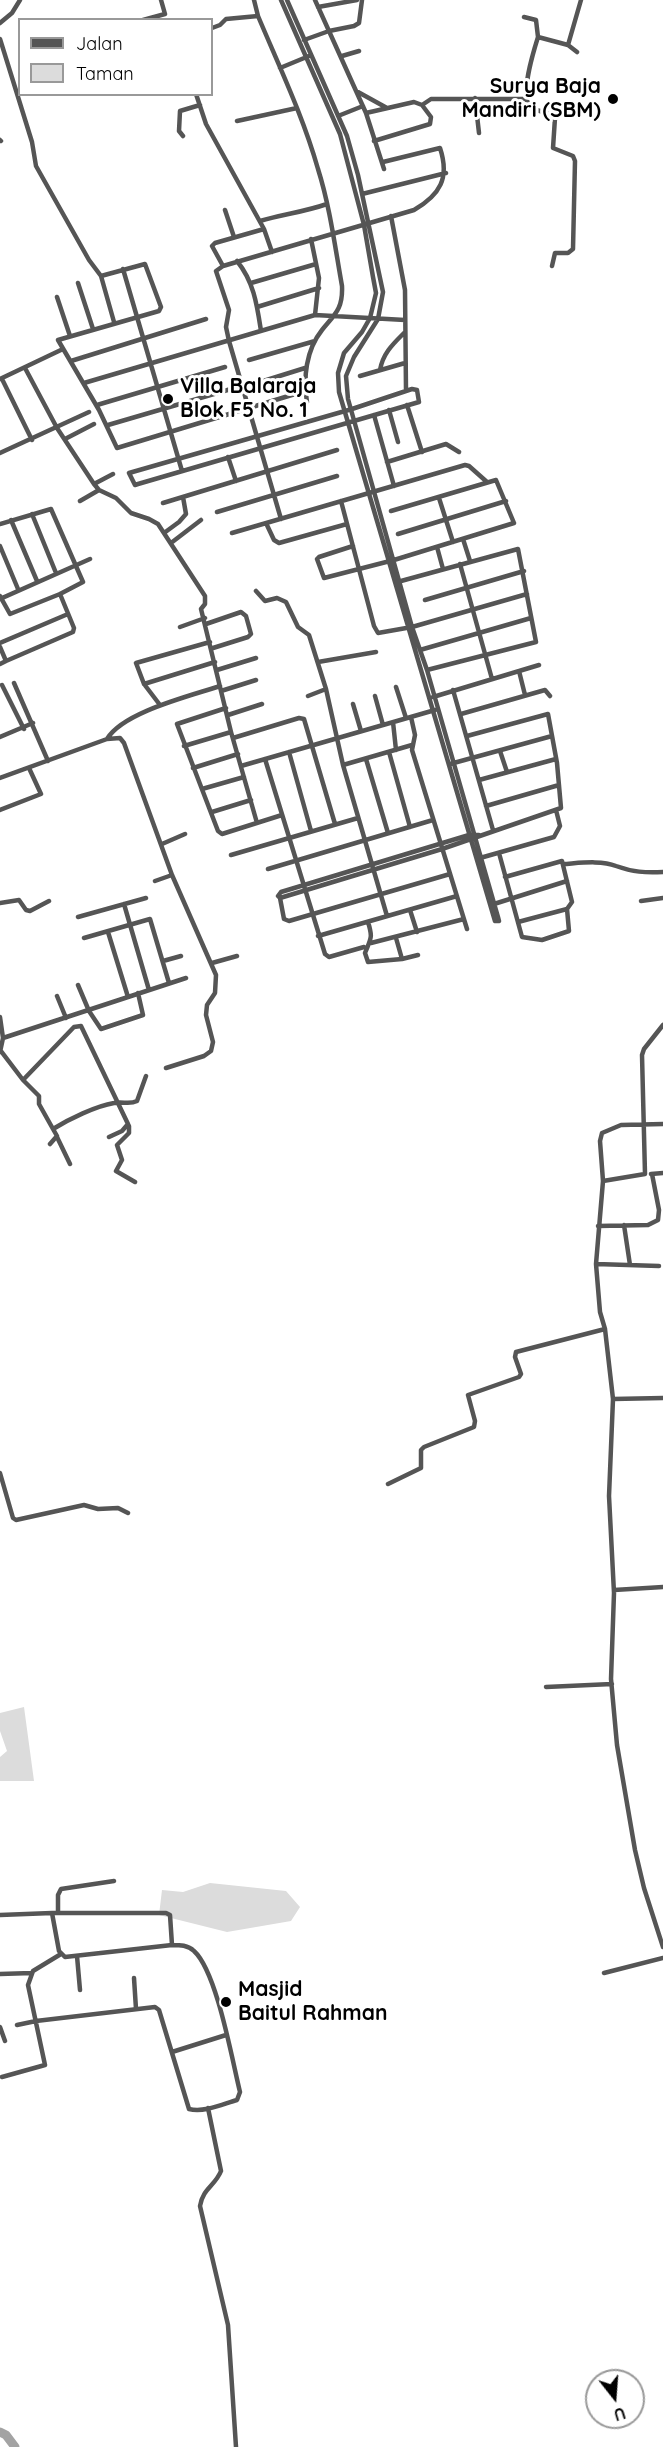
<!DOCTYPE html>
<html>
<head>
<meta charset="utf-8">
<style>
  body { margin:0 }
  #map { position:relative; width:663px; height:2447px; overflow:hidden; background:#fff; font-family:Quicksand,sans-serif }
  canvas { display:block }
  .legend { position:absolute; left:18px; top:18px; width:195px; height:78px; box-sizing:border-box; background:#fff; border:2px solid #999; margin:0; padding:8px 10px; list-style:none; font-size:18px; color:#000 }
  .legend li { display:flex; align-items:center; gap:12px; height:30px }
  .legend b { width:30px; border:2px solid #999 }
  .north { position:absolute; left:585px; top:2369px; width:60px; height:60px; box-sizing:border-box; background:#fff; border:2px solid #999; border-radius:50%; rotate:163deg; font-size:16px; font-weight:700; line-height:24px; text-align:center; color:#000 }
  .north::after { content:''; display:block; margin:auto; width:21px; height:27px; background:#000; clip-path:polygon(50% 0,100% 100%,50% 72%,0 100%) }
</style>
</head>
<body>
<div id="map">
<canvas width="663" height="2447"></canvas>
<ul class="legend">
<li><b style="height:8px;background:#555"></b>Jalan</li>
<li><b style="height:16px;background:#dcdcdc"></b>Taman</li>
</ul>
<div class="north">U</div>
</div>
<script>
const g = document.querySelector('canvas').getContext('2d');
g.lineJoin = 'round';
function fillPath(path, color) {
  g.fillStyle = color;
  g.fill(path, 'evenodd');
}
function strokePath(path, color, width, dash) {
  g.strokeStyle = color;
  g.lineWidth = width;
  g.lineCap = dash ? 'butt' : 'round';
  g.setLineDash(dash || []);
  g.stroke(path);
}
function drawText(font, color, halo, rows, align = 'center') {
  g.font = font + ' Quicksand,sans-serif';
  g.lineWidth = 6;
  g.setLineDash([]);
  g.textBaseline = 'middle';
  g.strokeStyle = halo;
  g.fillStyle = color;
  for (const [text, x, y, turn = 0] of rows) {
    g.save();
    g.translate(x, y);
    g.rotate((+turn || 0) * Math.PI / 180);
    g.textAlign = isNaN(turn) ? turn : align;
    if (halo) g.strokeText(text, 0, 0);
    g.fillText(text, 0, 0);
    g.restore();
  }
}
fillPath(new Path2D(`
  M24,1707L34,1781H0V1757L7,1751L0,1731V1713Z
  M210,1883L286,1891L300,1907L291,1921L227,1932L159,1915L162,1890L183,1892Z`), '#dcdcdc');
strokePath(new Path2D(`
  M0,2432L6,2435L15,2447`), '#a3a3a3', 9);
strokePath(new Path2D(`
  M281,0L340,134L364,225L373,277L376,293L370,318L362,332L344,353L338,373L339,392L495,921
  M287,0L347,136L358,175L383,292L378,319L354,357L346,376L348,399L412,627L427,670L498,917L499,921H495
  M315,0L366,113L384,169
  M318,7L357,0
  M258,16C279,66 303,116 318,169C330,207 335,247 342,286C343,309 335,314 322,330C306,350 303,378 307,402
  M524,17L536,20L538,37
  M143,20L165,14L161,0
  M0,23L12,13L20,0
  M212,28L220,25L226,19L258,16L254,0
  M0,39L32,142L36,166L89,260L101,276L114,322
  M304,40L329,31L354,26L359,23L362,0
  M568,45L577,52
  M342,56L359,51
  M280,68L309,56
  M358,92L387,108
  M196,94L206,124L264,229
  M475,98L479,133
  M422,105L431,99H525
  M366,113L414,102L422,105L431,117L430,124L374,141
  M338,116L363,106
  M237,121L297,108
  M183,136L179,131L180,111L200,105
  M0,140L1,141
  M362,194L446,173
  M225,210L234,237
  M391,216L405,290L406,391
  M260,221C284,214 304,212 327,204
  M311,239L319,278L315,315
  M272,252L264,229L215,243L212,246L223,266L414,210C440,195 450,178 440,148L383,162
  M237,261C254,282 257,305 261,331
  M223,266L216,271L229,310L226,327L229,341L281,519
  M552,266L555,253H568L573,249L575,161L573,156L553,148L555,118L553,115L530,108C520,94 533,53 538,37L568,45L581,0
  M123,269L182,471
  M101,276L145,264L161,307L159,311L58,340L99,410L117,448L305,391
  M78,283L93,329
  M251,283L316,264
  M57,297L70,336
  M257,307L319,288
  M249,360L315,341
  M71,361L206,319
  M25,368L57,428L94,484
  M380,370C383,353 393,344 405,332
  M360,376L405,363
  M0,379L63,349
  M2,379L32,440
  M84,383L315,315L405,320
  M257,383L305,368
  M412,389L417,390L419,402L138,484L135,485L129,473L352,409Z
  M97,405L225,367
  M407,405L422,452
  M389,410L398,442
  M374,415L394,486
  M108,425L231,389
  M65,439L94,424
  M0,453L89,412
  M228,457L236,481
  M387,462L446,444L459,452
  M113,474L94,484L99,490L116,498L131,513L149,519L158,524L205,596V604L201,609L231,732L257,823
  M439,498L453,542
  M80,501L99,490
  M341,501L374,626L378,633L412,627L527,594
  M163,503L337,450
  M217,512L337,476
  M32,514L56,573
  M11,520L37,581
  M266,523L274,540L279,543L347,524
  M0,524L51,509L83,582L60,594L74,628L73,632L6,661
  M164,533L179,522L186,514L183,497
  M232,533L465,465L469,466L487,482
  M398,534L506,501
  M463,539L470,561
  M171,543L201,520
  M0,546L18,589
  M353,546L319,557L317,559L324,578L394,560L514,523L496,480L391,511
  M437,547L443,569
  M460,564L492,679
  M401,581L518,549L536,642L427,670
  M256,591L265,601L277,598L286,602L298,627L309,635L326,689L343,765L387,916
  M0,596L10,614L60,594
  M0,599L90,559
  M425,600L524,571
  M206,624L241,612L246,616L251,634L248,637L213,648
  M180,627L205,618
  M0,643L68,614
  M0,647L6,661L0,664
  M420,650L531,618
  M318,662L376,652
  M217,670L256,658
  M519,671L525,695
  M14,683L48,761
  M144,684L215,662
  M2,685L24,729
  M396,687L406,718
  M453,690L493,830
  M221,691L256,680
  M308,696L326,689
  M375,696L383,725
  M433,697L539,665
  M353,704L361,731
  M160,705L144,684L136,663L210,642
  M226,708L177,724L218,831L222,834L282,815
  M461,714L545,690L550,696
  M228,715L262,704
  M411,717L415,735L412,750L467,929
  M393,722L396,750
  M467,736L548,714L557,763L561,808L442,849L280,898L278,896L281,892L469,835H479
  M0,737L33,723
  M233,738L299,718L304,719L335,824
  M107,739C123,712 190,696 220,686
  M184,746L231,732
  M500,751L507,772
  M289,752L311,831
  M389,752L410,827
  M265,759L325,954L329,957L364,947
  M366,759L388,833
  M450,764L552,736
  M343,765L412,745
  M241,766L435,710
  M193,768L238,754
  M0,778L107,739L120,738L124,743L172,875L216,975L215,993L207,1005L206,1015L213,1042L211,1051L204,1056L166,1068
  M479,780L556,759
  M202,789L244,777
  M486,806L559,785
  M0,810L41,794L29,768
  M212,812L251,800
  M162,844L185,834
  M499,853L522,937L542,940L569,931L567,909L572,902L562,861L505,877
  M231,855L358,818
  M480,858L554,837L560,826L556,810
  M563,864C580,863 601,860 616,866C633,872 645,873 663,872
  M268,869L433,820
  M155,881L172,875
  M280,898L284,919L289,921L450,874
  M641,901L663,898
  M0,903L19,900L26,910L30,911L49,901
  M124,904L149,990
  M494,904L567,881
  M410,910L417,932
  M78,917L146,898
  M368,922C373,938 371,938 365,953L368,962L402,959
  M518,922L567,909
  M108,932L128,997
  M318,936L457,896
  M84,938L150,919L169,983
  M396,938L402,959L418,955
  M371,943L464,919
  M163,961L181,956
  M212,963L237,956
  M78,985L89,1011L101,1029L143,1015L138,993
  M57,996L66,1018
  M0,1017L3,1038L0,1052
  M663,1025L644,1049L642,1055L645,1174L603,1181L596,1264L600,1312L605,1329L613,1399L609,1496L614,1593L611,1679L617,1745L635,1850L644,1888L663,1947
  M3,1038L186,978
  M1,1051L23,1080L39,1096V1104L53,1129
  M23,1080L74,1027L81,1026L128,1124L122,1131L109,1137
  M129,1126V1133L117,1145L122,1160L116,1171L135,1182
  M57,1137L70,1164
  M50,1144L57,1136L53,1129C69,1119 96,1106 114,1103C123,1101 129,1105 137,1101L146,1076
  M651,1174L663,1173
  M603,1181L600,1141L602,1133L621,1125L663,1124
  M624,1225L630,1265
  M598,1226L648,1225L658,1220L659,1210L652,1174
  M596,1264L659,1266
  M613,1399L663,1398
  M0,1473L13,1518L16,1520L84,1505L98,1509L118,1508L128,1513
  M388,1484L421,1468V1450L424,1447L474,1427L475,1421L468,1395L519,1377L521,1374L515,1357L516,1352L605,1329
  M614,1590L663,1587
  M546,1687L612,1684
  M52,1913H166L170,1915L172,1945
  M58,1913V1895L61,1889L114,1881
  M0,1915L52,1913L59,1951L65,1957L172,1945C180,1945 188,1945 194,1951C217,1972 232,2060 240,2092L237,2100C223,2104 204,2113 189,2109L159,2010L155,2007L36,2021L17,2025
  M77,1956L80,1990
  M604,1973L663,1958
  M0,1974L32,1973
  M134,1978L136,2009
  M0,2027L5,2041
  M172,2052L226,2035
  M2,2077L45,2065L28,1985L33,1971L61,1954
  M208,2108L221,2171C215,2186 203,2188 200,2206L228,2325L236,2447`), '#555', 4.5);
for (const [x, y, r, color] of [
  [613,99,6,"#000"],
  [168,399,6,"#000"],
  [226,2002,6,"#000"]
]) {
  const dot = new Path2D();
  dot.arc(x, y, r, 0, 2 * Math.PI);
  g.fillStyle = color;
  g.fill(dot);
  strokePath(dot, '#fff', 2);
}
drawText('bold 21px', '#000', '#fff', [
  ["Surya Baja",601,87,"right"],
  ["Mandiri (SBM)",601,111,"right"],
  ["Villa Balaraja",180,387],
  ["Blok F5 No. 1",180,411],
  ["Masjid",238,1990],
  ["Baitul Rahman",238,2014]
], 'left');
</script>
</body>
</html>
